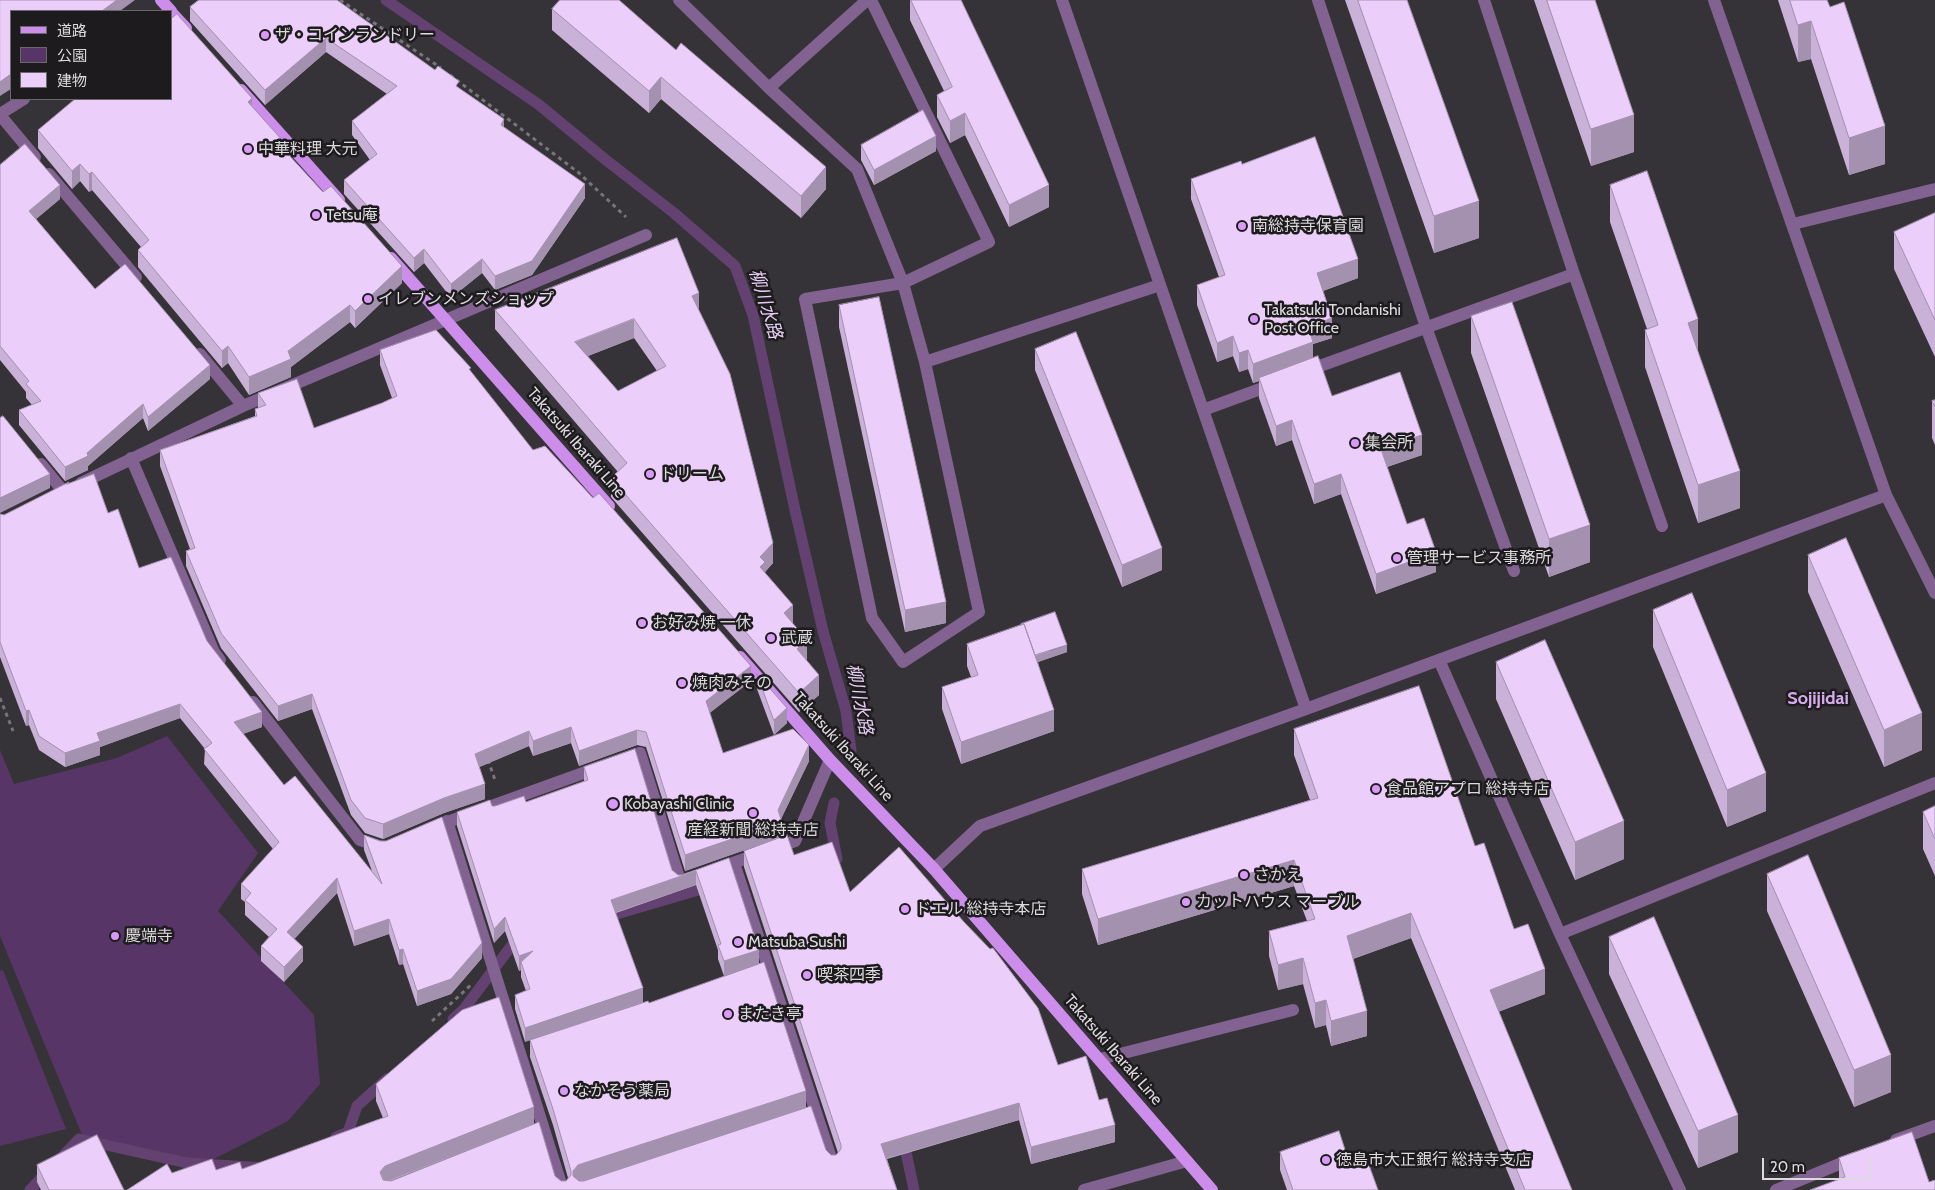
<!DOCTYPE html>
<html>
<head>
<meta charset="utf-8">
<style>
  body { margin:0 }
  #map { position:relative; width:1935px; height:1190px; overflow:hidden; background:#363338; font-family:Cabin,"Noto Sans JP",sans-serif }
  canvas { display:block }
  .legend { position:absolute; left:10px; top:10px; width:162px; height:90px; box-sizing:border-box; background:#1d1b1d; border:1px solid #6a676a; margin:0; padding:6px 9px; list-style:none; font-size:15px; color:#dddade }
  .legend li { display:flex; align-items:center; gap:10px; height:25px }
  .legend b { width:25px; border:1px solid #6a676a }
  .scale { position:absolute; left:1762px; top:1158px; width:108px; height:22px; box-sizing:border-box; border:2px solid #dddade; border-top:0; padding-left:6px; font-size:15px; line-height:18px; white-space:nowrap; color:#dddade; -webkit-text-stroke:4px #1d1b1d; paint-order:stroke }
</style>
</head>
<body>
<div id="map">
<canvas width="1935" height="1190"></canvas>
<ul class="legend">
<li><b style="height:6px;background:#cc8deb"></b>道路</li>
<li><b style="height:14px;background:#573567"></b>公園</li>
<li><b style="height:14px;background:#ebcefa"></b>建物</li>
</ul>
<div class="scale">20 m</div>
</div>
<script>
const g = document.querySelector('canvas').getContext('2d');
g.lineJoin = 'round';
function fillPath(path, color) {
  g.fillStyle = color;
  g.fill(path, 'evenodd');
}
function strokePath(path, color, width, dash) {
  g.strokeStyle = color;
  g.lineWidth = width;
  g.lineCap = dash ? 'butt' : 'round';
  g.setLineDash(dash || []);
  g.stroke(path);
}
function drawText(font, color, halo, rows, align = 'center') {
  g.font = font + ' Cabin,"Noto Sans JP",sans-serif';
  g.lineWidth = 5;
  g.setLineDash([]);
  g.textBaseline = 'middle';
  g.strokeStyle = halo;
  g.fillStyle = color;
  for (const [text, x, y, turn = 0] of rows) {
    g.save();
    g.translate(x, y);
    g.rotate((+turn || 0) * Math.PI / 180);
    g.textAlign = isNaN(turn) ? turn : align;
    if (halo) g.strokeText(text, 0, 0);
    g.fillText(text, 0, 0);
    g.restore();
  }
}
fillPath(new Path2D(`
  M167,736L258,853L218,911L314,1015L320,1084L288,1121L210,1161L87,1147L0,936V750L14,784L117,758Z
  M3,970L66,1129L0,1146V971Z`), '#573567');
strokePath(new Path2D(`
  M386,0L538,104L606,160L674,213L735,266L753,315L795,510L823,631L846,711L851,751
  M834,803L830,823L837,859
  M603,918L712,886
  M453,1019L464,1009L512,945L523,941
  M336,1137L348,1132L357,1106L387,1079
  M903,1138L914,1190
  M61,1158L79,1139L187,1163L264,1168
  M30,1190L48,1171`), '#634170', 11);
strokePath(new Path2D(`
  M340,0L441,68
  M450,75L579,173L626,217
  M0,698L13,731
  M488,760L495,780
  M432,1021L472,984`), '#78757a', 3, [4, 4]);
strokePath(new Path2D(`
  M679,0L769,88L857,169L903,283L989,242L871,0
  M1062,0L1306,709
  M1318,0L1426,327L1514,571
  M769,88L867,0
  M0,114L24,99
  M0,115L35,157
  M49,174L136,277
  M1793,224L1935,189
  M1574,274L1662,526
  M200,354L243,406
  M925,362L979,612L903,662L872,618L805,299L903,283L925,362L1160,285
  M1306,371L1574,274L1484,0
  M1203,410L1274,384
  M131,458L214,652L220,660
  M41,464L63,491
  M81,483L243,406L646,235
  M1886,495L1935,593
  M1439,660L1560,934L1680,1190
  M253,702L360,840L379,846
  M621,760L640,753L680,881L690,878
  M447,821L563,1190
  M428,829L600,767
  M734,863L833,1164
  M716,869L795,841L830,760
  M934,869L980,826L1306,709L1886,495L1714,0
  M1560,934L1935,783
  M1100,1059L1293,1010
  M1896,1140L1935,1126
  M1084,1190L1187,1161
  M1776,1190L1854,1158`), '#816290', 12);
strokePath(new Path2D(`
  M161,0L171,11
  M171,12L186,28
  M241,90L339,200
  M391,258L609,506
  M740,657L830,760L934,869L1212,1190`), '#cc8deb', 12);
fillPath(new Path2D(`
  M337,0L459,88L585,198L532,275L495,290L482,273L451,298L424,263L414,272L344,194V180L370,160L352,135V121L387,94L326,52L265,105L190,21V7Z
  M910,0H961L1049,207L1009,227L965,135L950,143L937,117V95L944,91L910,20Z
  M1345,0H1407L1479,238L1434,253Z
  M1534,0H1595L1634,152L1591,166Z
  M1778,0H1827L1885,164L1849,175L1811,59L1798,62Z
  M552,9L676,50L826,189L801,218L661,99L649,113L552,30Z
  M252,107L291,158L402,283L355,328L350,322L291,367V377L249,395L228,363L222,368L138,267V250L141,247L92,190L89,192L80,181L72,189L38,148V130Z
  M861,145L936,151L874,185L861,160Z
  M1242,164L1358,278L1323,291L1332,338L1313,344V358L1332,396L1422,455L1387,467L1407,524L1436,572L1376,594L1341,494L1314,504L1292,440L1276,446L1259,398V381L1253,383L1248,369L1239,372L1233,356L1217,362L1197,305V285L1219,277L1191,199V179Z
  M0,165L60,199L36,219L95,289L210,379L148,431L143,418L88,466V470L65,481L19,425V410L32,405L26,398V392L0,360Z
  M1610,185L1698,352L1740,508L1698,523L1645,367V330L1647,329L1610,222Z
  M1935,213V357L1894,269V232Z
  M839,305L946,623L905,632L839,327Z
  M495,310L699,311L773,563L765,572L793,624L807,659L806,660L819,695L799,712L611,497V478L618,472L495,329ZM634,338L657,371L618,391L588,356Z
  M1471,316L1590,562L1549,577L1471,353Z
  M1035,349L1162,570L1122,587L1035,370Z
  M380,350L471,372L533,450L751,681L709,713L723,753L809,761L781,819L782,837L685,871L646,747L637,745L579,766L571,743L533,756L529,746L479,767L485,799L444,813L383,839L365,833L351,815L312,709L278,721L221,648L186,566V551L190,549L160,466V450L255,416V409L258,408V393L314,428L382,403L392,398L380,365Z
  M1935,400V445L1932,438V401Z
  M69,483L108,513L139,568L207,641L262,727L243,734L284,785L372,871L364,850V835L482,958L451,994L417,1006L403,964L399,965L389,934L354,946L337,893L294,939L303,961L284,982L261,961V946L269,937L245,915V902L241,899V884L273,849L204,764L205,749L180,718L100,747V755L65,767L39,750L29,725L26,726L0,657V514L4,515Z
  M1808,555L1922,750L1884,767L1808,592Z
  M1653,610L1766,811L1727,827L1653,647Z
  M967,644L1067,652L1038,662L1054,731L961,764L942,709V687L971,677L967,666Z
  M1496,662L1624,859L1575,880L1496,699Z
  M757,674L787,723L774,735L757,689Z
  M1294,729L1475,846L1545,994L1498,1012L1572,1190H1515L1411,938L1353,959L1367,1036L1331,1046L1326,1025L1315,1028L1303,984L1278,990L1269,956V931L1307,921L1294,886L1098,945L1082,894V869L1310,800L1294,755Z
  M584,767L672,870L678,875H682L729,858L759,964L724,976L718,959V950L696,885L616,913L525,1042L515,1009V995L526,991L521,977V970L519,971L505,931L494,943L457,826V812L526,802L584,781Z
  M1935,806V876L1923,849V812Z
  M744,851L794,855L850,892L1099,1100L1115,1142L1031,1164L1019,1120L887,1159L897,1190H127L172,1173L242,1169L383,1118L376,1101V1084L534,1124L390,1181L555,1176L561,1181H566L568,1178L553,1125L530,1057V1040L649,1003L806,1108L826,1150L831,1155H836L838,1153L744,867Z
  M1767,874L1891,1092L1854,1107L1767,911Z
  M1609,937L1738,1152L1698,1168L1609,974Z
  M1280,1152L1348,1159L1378,1190H1287L1280,1170Z
  M1839,1158L1929,1182L1935,1190L1839,1180Z
  M37,1165L124,1190H41L37,1182Z`), '#cab1d7');
fillPath(new Path2D(`
  M117,0H135L120,11H102Z
  M1811,21V59L1798,62V25Z
  M326,38V52L265,105V90Z
  M11,74V89L0,96V82Z
  M661,77V99L649,113V91Z
  M252,98V115L248,102Z
  M965,113V135L950,143V121Z
  M1634,115V152L1591,166V129Z
  M504,119V133L501,125Z
  M1885,126V164L1849,175V138Z
  M936,136V151L874,185V170Z
  M291,150V167L287,153Z
  M80,164V181L72,189V171Z
  M826,167V189L801,218V196Z
  M92,172V190L89,192V174Z
  M585,184V198L532,275L495,290V276Z
  M60,185V199L29,225V211Z
  M1049,185V207L1009,227V205Z
  M1479,201V238L1434,253V216Z
  M424,249V263L414,272V258Z
  M482,259V273L451,298V284Z
  M1358,259V278L1317,293V273Z
  M402,266V283L355,328V311Z
  M699,293V313L692,296Z
  M350,305V322L291,367V377L249,395V377L288,351Z
  M1332,318V338L1313,344V361L1259,378V381L1253,383V364L1308,327Z
  M634,319V338L575,361V342Z
  M1698,319V357L1688,323Z
  M1233,336V356L1217,362V343Z
  M228,346V363L222,368V351Z
  M1248,350V369L1239,372V353Z
  M210,365V379L148,431V417Z
  M143,404V418L88,466V470L65,481V467L87,453Z
  M1292,420V440L1276,446V426Z
  M1422,435V455L1381,469V449Z
  M1740,471V508L1698,523V485Z
  M50,474V488L0,513V498Z
  M1341,474V494L1314,504V484Z
  M1590,525V562L1549,577V539Z
  M773,543V563L765,572L760,586V557Z
  M1162,548V570L1122,587V565Z
  M1436,552V572L1376,594V574Z
  M946,602V623L905,632V610Z
  M793,605V624L784,613Z
  M807,640V659L797,669V649Z
  M1067,645V652L1032,664V657Z
  M751,666V681L706,716V701Z
  M819,675V695L799,712V693Z
  M312,694V709L278,721V706Z
  M180,704V718L100,747V755L65,767V753L97,733Z
  M787,708V723L774,735V720Z
  M29,710V725L26,726V711Z
  M1054,710V731L961,764V742Z
  M262,712V727L234,737V722Z
  M1922,713V750L1884,767V730Z
  M571,727V743L533,756V741Z
  M637,730V745L579,766V751Z
  M529,731V746L475,769V754Z
  M809,745V761L779,823L782,822V837L685,871V855L778,810Z
  M1766,773V811L1727,827V790Z
  M485,784V799L444,813L383,839V824L444,798Z
  M1624,821V859L1575,880V842Z
  M1294,860V886L1098,945V919Z
  M696,871V885L611,914V900Z
  M337,878V893L287,947V932Z
  M1411,913V938L1347,961V936Z
  M505,917V931L494,943V929Z
  M389,919V934L354,946V931Z
  M482,943V958L451,994L417,1006V991Z
  M303,947V961L284,982V967Z
  M403,949V964L399,965V950Z
  M759,950V964L724,976V961Z
  M533,951L521,962V970L519,971V956Z
  M1303,958V984L1278,990V965Z
  M1545,969V994L1490,1015V990Z
  M643,988V1003L525,1042V1028Z
  M1326,1000V1025L1315,1028V1003Z
  M1367,1011V1036L1331,1046V1021Z
  M1891,1055V1092L1854,1107V1070Z
  M806,1091V1108L573,1188V1171L578,1165Z
  M1019,1103V1120L881,1160V1144Z
  M534,1107V1124L385,1182L380,1172L385,1166Z
  M1738,1115V1152L1698,1168V1131Z
  M1115,1125V1142L1031,1164V1147Z`), '#a490af');
const building = new Path2D(`
  M0,0H117L102,11H11V74L0,82Z
  M199,0H337L435,70L438,66L459,81L456,86L504,119L501,125L585,184L532,261L495,276L482,259L451,284L424,249L414,258L344,180L377,154L352,121L397,86L326,38L265,90L190,7Z
  M560,0H619L676,50L681,43L826,167L801,196L661,77L649,91L552,9Z
  M911,0H961L1049,185L1009,205L965,113L950,121L937,95L952,87Z
  M1358,0H1407L1479,201L1434,216Z
  M1547,0H1595L1634,115L1591,129Z
  M1790,0H1827L1830,7L1844,2L1885,126L1849,138L1811,21L1798,25Z
  M177,14L252,98L248,102L291,150L287,153L323,192L331,186L402,266L355,311L350,305L288,351L291,359L249,377L228,346L222,351L138,250L149,240L92,172L89,174L80,164L72,171L38,130L75,99H171V19Z
  M923,110L936,136L874,170L861,145Z
  M1315,137L1358,259L1317,273L1332,318L1308,327L1313,342L1253,364L1248,350L1239,353L1233,336L1217,343L1197,285L1225,275L1191,179L1241,161L1242,164Z
  M25,144L60,185L29,211L95,289L125,264L210,365L148,417L143,404L87,453L88,456L65,467L19,410L41,401L26,384L29,381L0,346V165Z
  M1647,171L1698,319L1688,323L1740,471L1698,485L1645,330L1658,325L1610,185Z
  M1935,213V320L1894,232Z
  M677,238L699,293L692,296L730,374L773,543L760,557L765,562L760,567L793,605L784,613L807,640L797,649L819,675L799,693L611,478L627,463L495,310ZM634,319L666,366L618,391L575,342Z
  M879,297L946,602L905,610L839,305Z
  M1512,302L1590,525L1549,539L1471,316Z
  M436,330L471,368L469,369L533,450L545,446L593,498L599,493L751,666L706,701L723,753L793,729L809,745L778,810L782,822L685,855L646,732L637,730L579,751L571,727L533,741L529,731L475,754L485,784L444,798L383,824L365,818L351,800L312,694L278,706L221,633L186,551L195,548L160,450L257,416L255,409L266,405L258,393L297,379L314,428L382,403L397,396L380,350Z
  M1076,332L1162,548L1122,565L1035,349Z
  M1318,356L1332,396L1400,372L1422,435L1381,449L1407,524L1424,518L1436,552L1376,574L1341,474L1314,484L1292,420L1276,426L1259,378Z
  M1935,400V407L1932,401Z
  M3,416L50,474L0,498V418Z
  M94,474L108,513L118,509L139,568L171,557L207,641L262,712L234,722L284,785L295,776L382,884L364,835L380,841H386L442,817L482,943L451,979L417,991L403,949L399,950L389,919L354,931L337,878L287,932L303,947L284,967L261,946L277,929L245,900L251,893L241,884L279,842L204,749L212,743L180,704L97,733L100,741L65,753L39,736L29,710L26,711L0,642V514L4,515L69,482L67,484Z
  M1846,538L1922,713L1884,730L1808,555Z
  M1692,593L1766,773L1727,790L1653,610Z
  M1055,612L1067,645L1035,655L1024,624L1021,625V624Z
  M1024,624L1054,710L961,742L942,687L978,675L967,644Z
  M1545,640L1624,821L1575,842L1496,662Z
  M757,674L787,708L774,720Z
  M1419,686L1475,846L1484,843L1514,929L1528,924L1545,969L1490,990L1572,1190H1525L1411,913L1347,936L1367,1011L1331,1021L1326,1000L1315,1003L1303,958L1278,965L1269,931L1315,919L1294,860L1098,919L1082,869L1318,798L1294,729Z
  M635,749L672,870L678,875H682L729,858L759,950L724,961L718,945L721,944L696,871L611,900L643,988L525,1028L515,995L530,989L521,962L533,951L519,956L505,917L494,929L457,812L490,800L492,806H495L524,796L526,802L588,780L584,767Z
  M1935,806V839L1923,812Z
  M787,835L794,855L832,842L850,892L899,847L964,922L990,949L993,948L1038,1008L1058,1065L1086,1056L1099,1100L1107,1098L1115,1125L1031,1147L1019,1103L881,1144L897,1190H127L167,1164L172,1173L212,1159L216,1170L240,1162L242,1169L388,1116L376,1084L462,1010L499,997L534,1107L385,1166L380,1172L383,1180L391,1181L539,1122L555,1176L561,1181H566L571,1175V1171L553,1109L530,1040L648,1001L649,1003L764,962L806,1091L578,1165L573,1171V1176L579,1181H584L811,1106L826,1150L831,1155H836L841,1149V1145L744,851Z
  M1808,855L1891,1055L1854,1070L1767,874Z
  M1654,917L1738,1115L1698,1131L1609,937Z
  M1339,1131L1348,1159L1365,1154L1378,1190H1293L1280,1152Z
  M1912,1132L1929,1182L1935,1180V1190H1810L1845,1177L1839,1158Z
  M97,1135L124,1190H49L37,1165Z`);
fillPath(building, '#ebcefa');
strokePath(building, '#a490af', 1);
for (const [x, y, r, color] of [
  [265,35,5,"#d99af7"],
  [248,149,5,"#d99af7"],
  [316,215,5,"#d99af7"],
  [1242,226,5,"#d99af7"],
  [368,299,5,"#d99af7"],
  [1254,319,5,"#d99af7"],
  [1355,443,5,"#d99af7"],
  [650,474,5,"#d99af7"],
  [1397,558,5,"#d99af7"],
  [642,623,5,"#d99af7"],
  [771,638,5,"#d99af7"],
  [682,683,5,"#d99af7"],
  [1376,789,5,"#d99af7"],
  [613,804,6,"#d99af7"],
  [753,813,5,"#d99af7"],
  [1244,875,5,"#d99af7"],
  [1186,902,5,"#d99af7"],
  [905,909,5,"#d99af7"],
  [115,936,5,"#d99af7"],
  [738,942,5,"#d99af7"],
  [807,975,5,"#d99af7"],
  [728,1014,5,"#d99af7"],
  [564,1091,5,"#d99af7"],
  [1326,1160,5,"#d99af7"]
]) {
  const dot = new Path2D();
  dot.arc(x, y, r, 0, 2 * Math.PI);
  g.fillStyle = color;
  g.fill(dot);
  strokePath(dot, '#1d1b1d', 2);
}
drawText('16px', '#dddade', '#1d1b1d', [
  ["ザ・コインランドリー",275,35],
  ["中華料理 大元",258,149],
  ["Tetsu庵",326,215],
  ["南総持寺保育園",1252,226],
  ["イレブンメンズショップ",378,299],
  ["Takatsuki Tondanishi",1264,310],
  ["Post Office",1264,328],
  ["集会所",1365,443],
  ["ドリーム",660,474],
  ["管理サービス事務所",1407,558],
  ["お好み焼 一休",652,623],
  ["武蔵",781,638],
  ["焼肉みその",692,683],
  ["食品館アプロ 総持寺店",1386,789],
  ["Kobayashi Clinic",624,804],
  ["産経新聞 総持寺店",753,830,"center"],
  ["さかえ",1254,875],
  ["カットハウス マーブル",1196,902],
  ["ドエル 総持寺本店",915,909],
  ["慶端寺",125,936],
  ["Matsuba Sushi",748,942],
  ["喫茶四季",817,975],
  ["またき亭",738,1014],
  ["なかそう薬局",574,1091],
  ["徳島市大正銀行 総持寺支店",1336,1160]
], 'left');
drawText('16px', '#dddade', '#1d1b1d', [
  ["Takatsuki Ibaraki Line",576,443,49],
  ["Takatsuki Ibaraki Line",843,747,48],
  ["Takatsuki Ibaraki Line",1113,1050,49]
]);
drawText('italic 18px', '#e7cff4', '#1d1b1d', [
  ["柳川水路",765,304,73],
  ["柳川水路",859,699,79]
]);
drawText('bold 18px', '#d7aced', '#1d1b1d', [
  ["Sojijidai",1818,699]
]);
</script>
</body>
</html>
